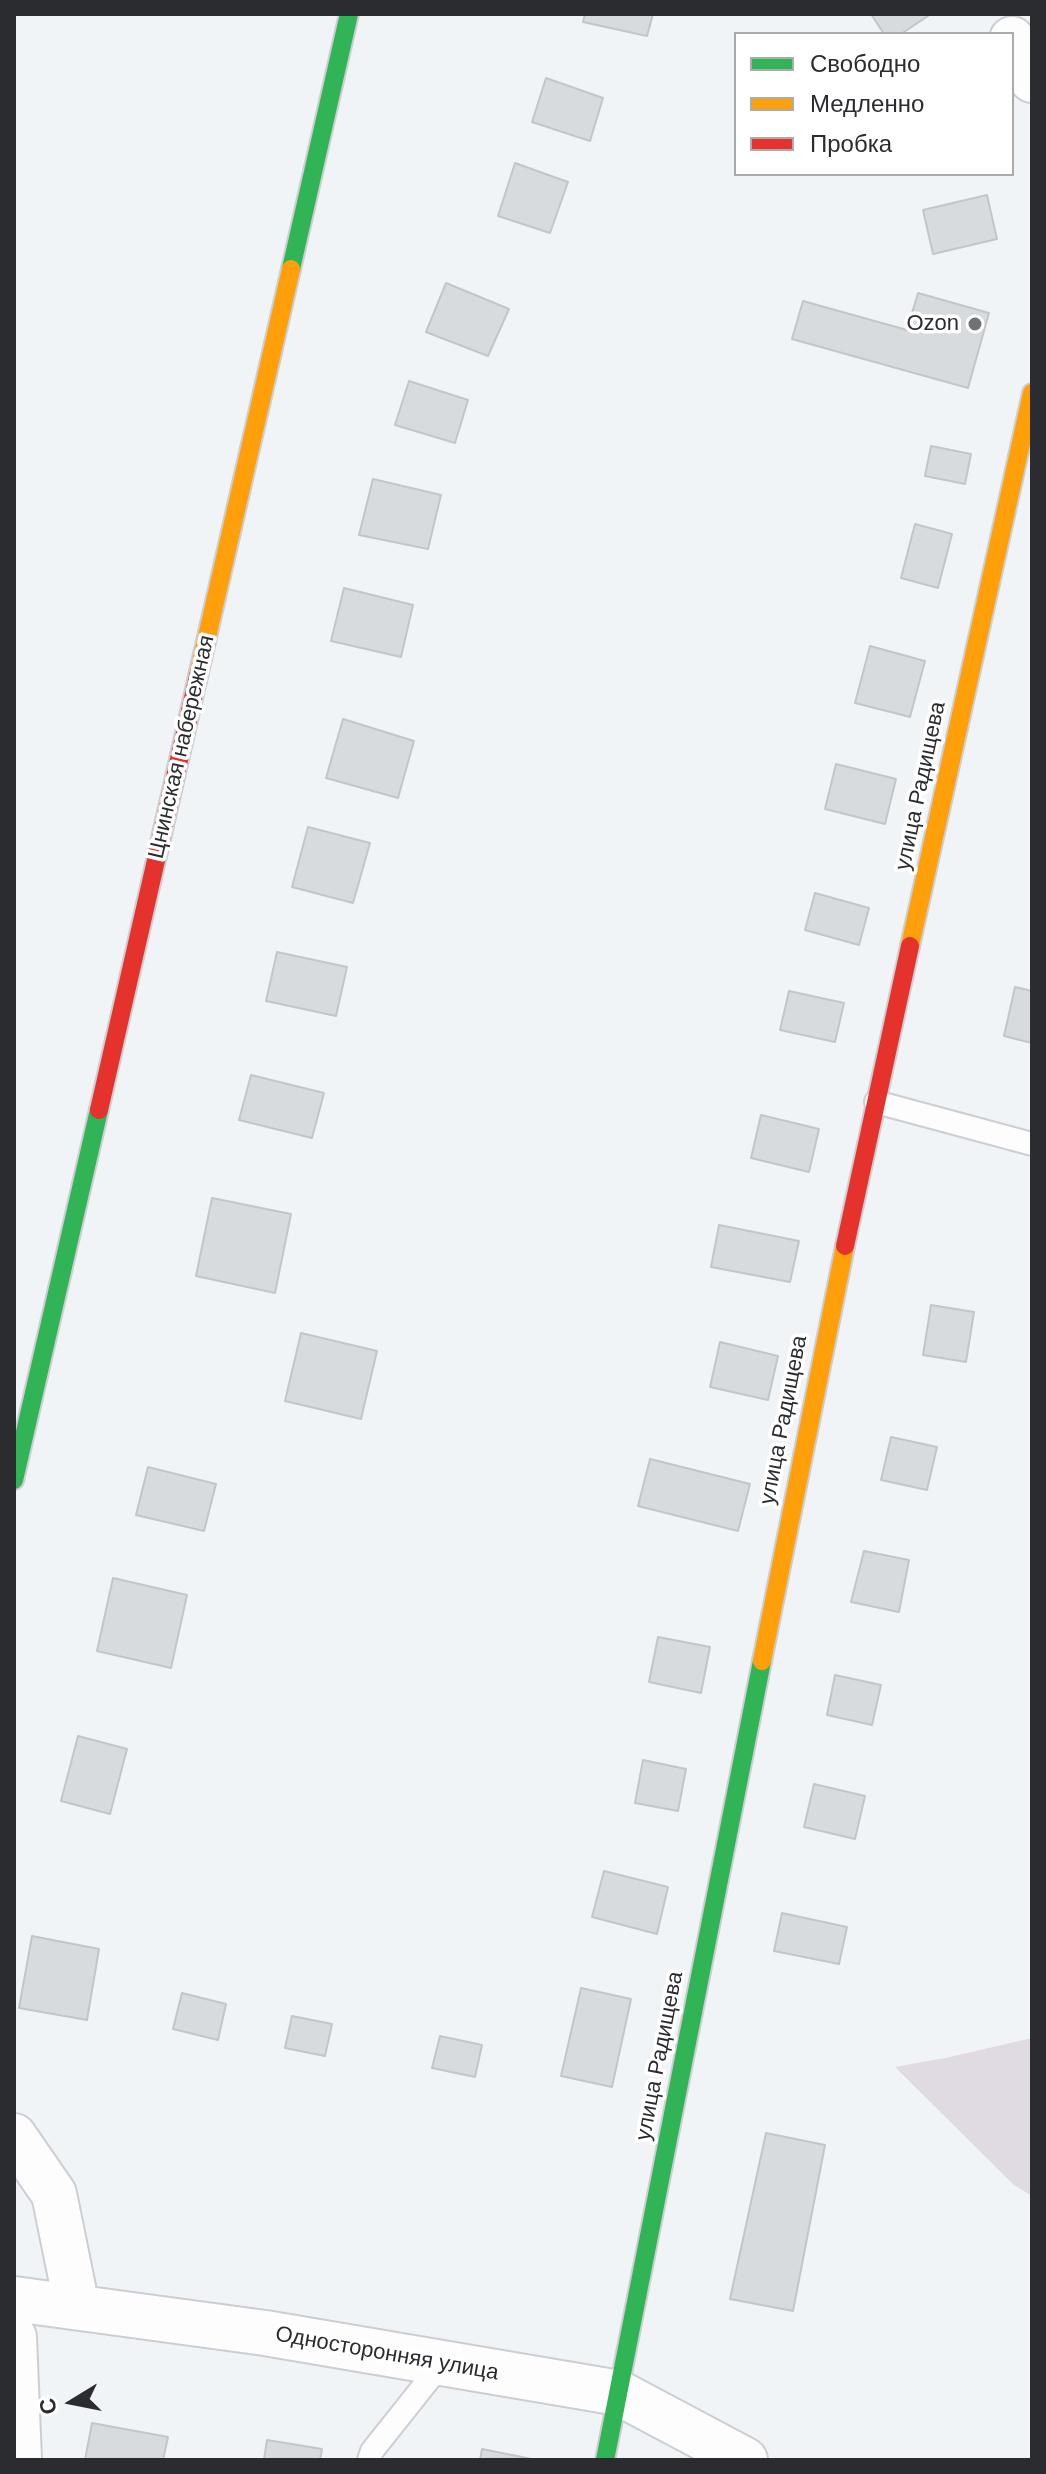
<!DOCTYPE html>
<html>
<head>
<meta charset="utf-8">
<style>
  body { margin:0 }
  #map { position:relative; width:1046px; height:2474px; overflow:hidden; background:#f1f4f7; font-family:Arial,sans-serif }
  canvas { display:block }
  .frame { position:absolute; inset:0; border:16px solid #2b2c2f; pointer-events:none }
  .legend { position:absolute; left:734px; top:32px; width:280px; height:144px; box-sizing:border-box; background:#fff; border:2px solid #aaabac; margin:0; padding:10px 14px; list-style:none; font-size:24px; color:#2b2c2f }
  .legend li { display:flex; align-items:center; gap:16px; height:40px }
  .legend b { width:40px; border:2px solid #aaabac }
  .north { position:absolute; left:32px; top:2362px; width:80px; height:80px; -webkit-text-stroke:6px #fff; paint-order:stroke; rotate:260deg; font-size:22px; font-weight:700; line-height:32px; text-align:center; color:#2b2c2f }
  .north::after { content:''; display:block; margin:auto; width:28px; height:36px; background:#2b2c2f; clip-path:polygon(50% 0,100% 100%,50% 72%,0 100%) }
</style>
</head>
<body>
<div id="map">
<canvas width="1046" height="2474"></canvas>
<div class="frame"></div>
<ul class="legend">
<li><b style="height:10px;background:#30b455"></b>Свободно</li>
<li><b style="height:10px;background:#ff9f0a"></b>Медленно</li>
<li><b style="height:10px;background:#e5322d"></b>Пробка</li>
</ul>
<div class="north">С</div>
</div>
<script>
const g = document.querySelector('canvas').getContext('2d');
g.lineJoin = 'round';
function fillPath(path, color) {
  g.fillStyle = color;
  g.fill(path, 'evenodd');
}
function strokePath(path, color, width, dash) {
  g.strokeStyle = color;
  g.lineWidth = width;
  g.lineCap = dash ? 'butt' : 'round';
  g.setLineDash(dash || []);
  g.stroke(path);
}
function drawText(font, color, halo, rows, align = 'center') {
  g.font = font + ' Arial,sans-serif';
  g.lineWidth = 7;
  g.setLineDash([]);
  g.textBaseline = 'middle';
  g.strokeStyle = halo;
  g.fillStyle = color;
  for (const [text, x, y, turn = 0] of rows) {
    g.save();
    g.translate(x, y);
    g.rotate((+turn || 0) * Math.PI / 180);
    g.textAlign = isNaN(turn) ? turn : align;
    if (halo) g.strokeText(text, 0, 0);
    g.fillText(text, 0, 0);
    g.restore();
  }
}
fillPath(new Path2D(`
  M1032,2038V2196L1014,2185L895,2067L950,2057Z`), '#e0dae3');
const building = new Path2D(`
  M585,14H653L647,36L583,22Z
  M871,14H931L901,34H884Z
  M546,78L603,98L590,141L532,122Z
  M515,163L568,182L550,233L498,216Z
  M987,195L997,239L933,254L923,210Z
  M446,283L509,309L488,356L426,332Z
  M918,293L989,313L968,388L792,339L803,301L907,330Z
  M409,381L468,400L455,443L395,425Z
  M931,446L971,454L965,484L925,476Z
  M373,479L441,495L428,549L359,535Z
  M915,524L952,534L938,588L901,578Z
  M344,588L413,605L401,657L331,641Z
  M870,646L925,661L910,717L855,703Z
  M343,719L414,741L398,798L326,778Z
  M836,764L896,779L885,824L825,809Z
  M308,827L370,843L353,903L292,887Z
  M815,893L869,908L859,945L805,930Z
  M277,952L347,967L336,1016L266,1001Z
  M1015,987L1032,991V1043L1004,1036Z
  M789,991L844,1003L835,1042L780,1030Z
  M251,1075L324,1093L312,1138L239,1120Z
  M761,1115L819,1129L809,1172L751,1158Z
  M212,1198L291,1214L275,1293L196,1276Z
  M719,1225L799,1241L790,1282L711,1267Z
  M931,1305L974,1312L966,1362L923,1355Z
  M301,1333L377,1351L361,1419L285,1401Z
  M720,1342L778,1356L768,1400L710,1387Z
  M891,1437L937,1447L927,1490L881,1480Z
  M650,1459L750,1484L738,1531L638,1506Z
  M148,1467L216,1484L204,1531L136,1515Z
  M864,1551L909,1560L899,1612L851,1602Z
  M113,1578L187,1595L171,1668L97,1651Z
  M658,1637L710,1647L701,1693L649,1682Z
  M835,1675L881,1685L872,1725L827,1715Z
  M78,1736L127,1749L110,1814L61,1801Z
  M643,1760L686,1769L678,1811L635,1803Z
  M814,1784L865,1796L855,1839L804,1827Z
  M604,1871L668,1887L657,1934L592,1917Z
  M782,1913L847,1927L839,1964L774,1951Z
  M32,1936L99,1949L87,2020L19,2008Z
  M581,1988L631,1999L612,2087L561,2076Z
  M182,1993L226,2004L218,2040L173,2029Z
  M292,2016L332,2024L325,2056L285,2048Z
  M440,2036L482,2045L475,2077L432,2068Z
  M766,2133L825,2145L793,2311L730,2299Z
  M92,2423L168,2437L163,2460H85Z
  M267,2440L322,2449L320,2460H264Z
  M482,2449L537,2460H480Z`);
fillPath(building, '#d8dbdd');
strokePath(building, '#c3c6c8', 2);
const lane = new Path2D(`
  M876,1102L1032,1144
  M369,2460L372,2451L442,2363`);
const street = new Path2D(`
  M1012,39L1032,80
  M14,2136L54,2194L77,2307
  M14,2299L265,2333L619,2393L745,2460
  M14,2337L19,2460`);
const fast = new Path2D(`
  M291,269L349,14
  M14,1480L99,1110
  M605,2460L762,1661`);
const slow = new Path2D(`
  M199,672L291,269
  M910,946L1032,393
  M762,1661L845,1246`);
const jam = new Path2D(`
  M99,1110L199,672
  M845,1246L910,946`);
strokePath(lane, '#ccced1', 26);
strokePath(street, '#ccced1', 48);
strokePath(fast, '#ccced1', 22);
strokePath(slow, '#ccced1', 22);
strokePath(jam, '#ccced1', 22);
strokePath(lane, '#fdfdfe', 22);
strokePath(street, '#fdfdfe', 44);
strokePath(fast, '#30b455', 18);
strokePath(slow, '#ff9f0a', 18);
strokePath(jam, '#e5322d', 18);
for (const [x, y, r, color] of [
  [975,324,8,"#707275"]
]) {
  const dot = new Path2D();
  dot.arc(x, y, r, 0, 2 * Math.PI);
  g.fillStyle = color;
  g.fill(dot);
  strokePath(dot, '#fff', 3);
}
drawText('22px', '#2b2c2f', '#fff', [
  ["Ozon",959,324]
], 'right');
drawText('22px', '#2b2c2f', '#fff', [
  ["Цнинская набережная",182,747,-77],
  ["улица Радищева",921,786,-78],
  ["улица Радищева",784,1420,-79],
  ["улица Радищева",660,2056,-79],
  ["Односторонняя улица",387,2354,10]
]);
</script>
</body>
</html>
